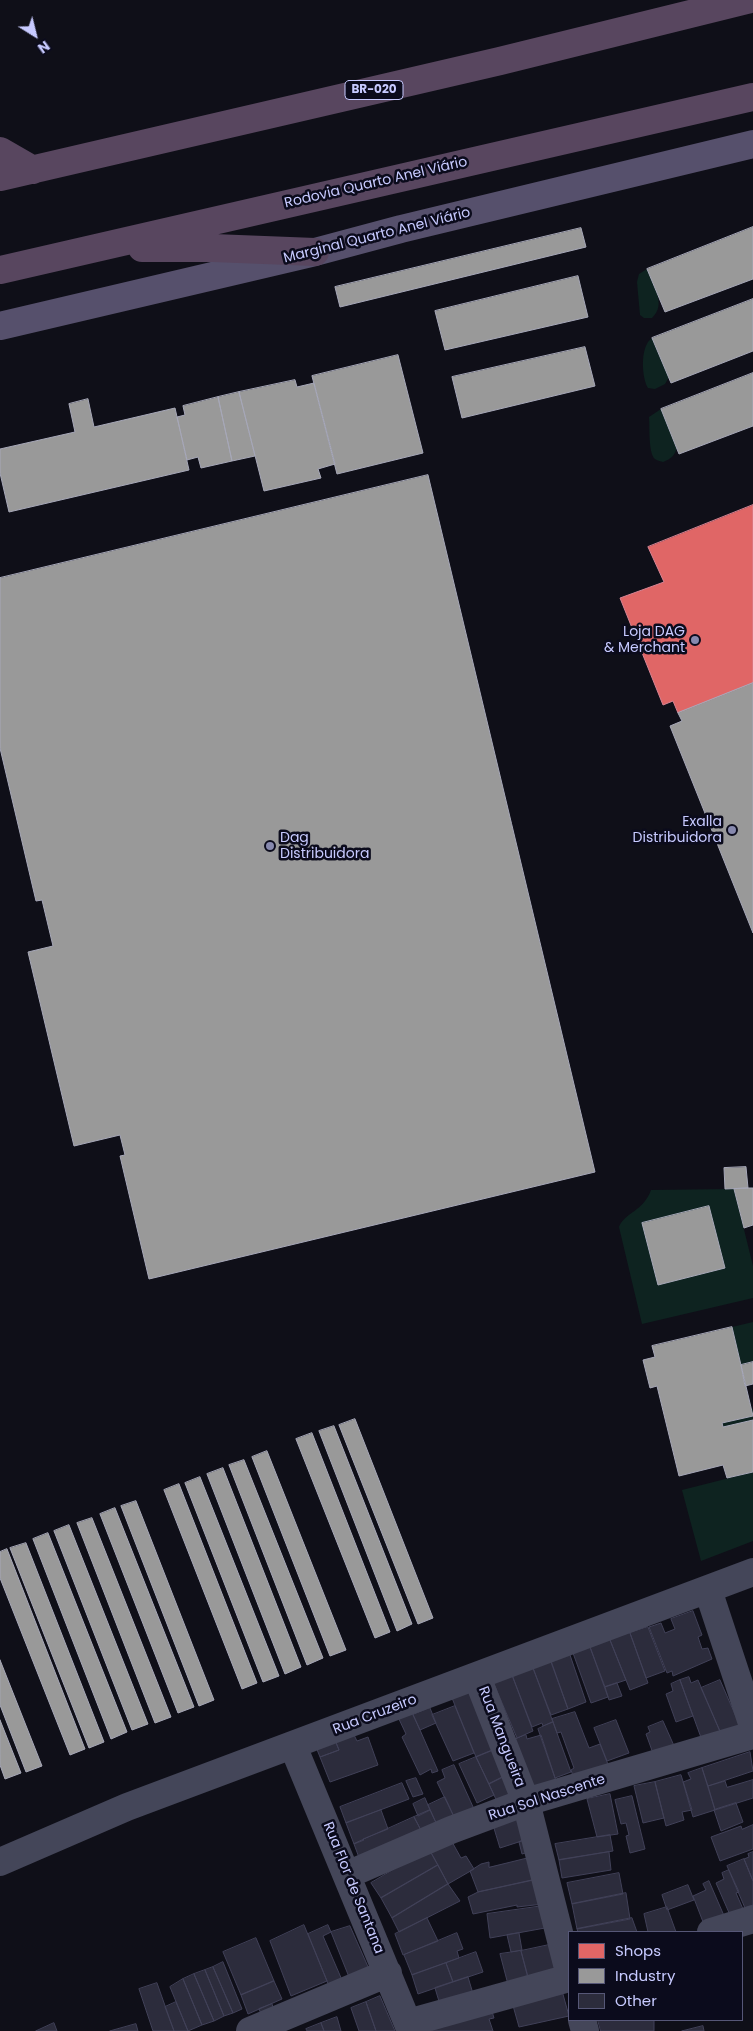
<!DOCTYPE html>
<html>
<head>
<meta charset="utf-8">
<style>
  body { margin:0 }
  #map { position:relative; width:753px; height:2031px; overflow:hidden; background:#0f0f18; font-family:Poppins,sans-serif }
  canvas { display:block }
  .legend { position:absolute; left:568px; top:1931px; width:175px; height:90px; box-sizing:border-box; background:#0b0b1c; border:1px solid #565777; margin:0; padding:6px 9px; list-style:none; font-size:15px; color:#c7caff }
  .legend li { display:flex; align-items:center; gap:10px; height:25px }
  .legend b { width:25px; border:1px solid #565777 }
  .north { position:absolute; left:10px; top:10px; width:50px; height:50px; -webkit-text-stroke:4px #0b0b1c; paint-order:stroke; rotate:144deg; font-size:14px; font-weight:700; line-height:20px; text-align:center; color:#c7caff }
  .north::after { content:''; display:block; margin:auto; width:18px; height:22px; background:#c7caff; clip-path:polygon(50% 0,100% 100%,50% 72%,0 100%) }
</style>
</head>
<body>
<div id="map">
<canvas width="753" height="2031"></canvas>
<ul class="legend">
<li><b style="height:14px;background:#e06666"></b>Shops</li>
<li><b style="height:14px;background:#999"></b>Industry</li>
<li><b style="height:14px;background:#2c2c3c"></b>Other</li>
</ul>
<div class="north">N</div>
</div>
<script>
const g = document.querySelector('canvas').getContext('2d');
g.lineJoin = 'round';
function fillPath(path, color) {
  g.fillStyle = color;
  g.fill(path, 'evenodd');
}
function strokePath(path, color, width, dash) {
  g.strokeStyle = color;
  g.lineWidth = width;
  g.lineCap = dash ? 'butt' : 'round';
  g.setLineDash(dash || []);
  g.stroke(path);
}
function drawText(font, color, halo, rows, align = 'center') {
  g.font = font + ' Poppins,sans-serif';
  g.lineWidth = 5;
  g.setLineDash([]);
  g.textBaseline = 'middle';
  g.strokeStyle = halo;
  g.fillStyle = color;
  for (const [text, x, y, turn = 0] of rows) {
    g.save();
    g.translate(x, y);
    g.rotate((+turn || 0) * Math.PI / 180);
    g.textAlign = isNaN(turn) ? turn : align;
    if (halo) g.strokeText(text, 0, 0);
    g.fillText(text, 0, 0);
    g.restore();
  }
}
fillPath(new Path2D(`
  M647,269C653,285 667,304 652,318H644L640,315L637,282L639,274Z
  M652,338L669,377L665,384L655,389L648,388C642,378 641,354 647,344C648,341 650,340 652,338Z
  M661,409L677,448C674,456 671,459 663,462C661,461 658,461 655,459C648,453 650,426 649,417Z
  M734,1189L753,1266V1298L642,1324L619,1227C625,1212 643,1212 651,1190Z
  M753,1322V1362L741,1365L732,1327Z
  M751,1409H753V1420L723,1427L722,1423L753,1416Z
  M753,1472V1541L701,1561L682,1490Z`), '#0e2320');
const shops = new Path2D(`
  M753,505V683L678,713L673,701L663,705L620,598L664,582L648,547Z`);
fillPath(shops, '#e06666');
strokePath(shops, '#d88494', 1);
const industry = new Path2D(`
  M753,227V279L665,312L647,269Z
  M581,228L586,247L340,307L335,287Z
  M578,276L588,317L445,350L435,311Z
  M753,299V351L671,383L652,338Z
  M585,347L595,386L462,418L452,377Z
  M398,355L423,453L337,474L312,376Z
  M753,373V426L679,454L661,409Z
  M295,380L297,387L314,383L335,464L318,469L321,478L264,491L239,392Z
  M239,392L255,456L232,461L218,397Z
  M218,397L232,461L201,468L198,457L187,460L177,417L185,415L183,406Z
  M88,399L94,427L175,408L189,470L9,512L0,473V449L75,432L69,404Z
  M428,475L595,1172L149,1279L120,1156L125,1155L120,1135L74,1146L28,952L53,946L42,900L36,901L0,748V578Z
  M753,683V933L670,726L682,721L678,713Z
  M746,1167L748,1188L725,1189L724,1168Z
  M747,1188H753V1225L744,1228L734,1189Z
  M709,1206L725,1268L658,1285L642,1223Z
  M732,1327L753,1416L722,1423L723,1427L753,1420V1472L727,1478L723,1465L679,1476L657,1386L650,1388L643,1360L655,1357L652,1346Z
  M753,1362V1384L745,1386L741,1365Z
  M355,1419L433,1618L418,1624L339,1425Z
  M334,1426L412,1624L397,1631L319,1431Z
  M312,1433L390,1632L375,1638L296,1439Z
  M267,1451L346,1650L330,1656L252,1457Z
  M244,1460L323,1658L307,1665L229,1465Z
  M223,1468L301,1667L285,1674L207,1474Z
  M200,1477L279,1676L263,1682L185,1483Z
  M179,1484L257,1683L242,1689L164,1490Z
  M136,1501L214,1700L199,1706L121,1506Z
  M115,1508L194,1707L178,1713L100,1514Z
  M92,1518L171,1717L155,1723L77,1523Z
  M69,1525L148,1724L132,1730L54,1531Z
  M48,1533L127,1732L111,1739L33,1539Z
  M26,1543L104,1742L89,1748L10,1548Z
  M7,1549L85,1749L70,1755L0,1578V1552Z
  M0,1660L42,1766L26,1772L0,1705Z
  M0,1720L21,1773L5,1779L0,1765Z`);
fillPath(industry, '#999');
strokePath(industry, '#a7a8b8', 1);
const building = new Path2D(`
  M693,1611L702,1635L698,1637L702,1649L708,1648L712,1659L673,1676L672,1671L667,1673L649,1627L661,1623L665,1633L675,1629L671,1619Z
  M648,1627L665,1671L646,1678L630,1633Z
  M630,1633L648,1683L630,1690L610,1640Z
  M610,1640L626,1680L605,1687L590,1647Z
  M590,1647L608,1697L591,1703L573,1653Z
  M569,1652L586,1702L568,1709L550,1658Z
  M551,1662L568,1709L551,1715L533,1668Z
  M533,1668L553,1722L543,1726L542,1723L532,1727L512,1675Z
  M512,1675L533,1731L517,1738L493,1682Z
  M689,1677L691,1683L698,1680L722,1736L703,1743L680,1680Z
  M680,1680L693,1716L676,1722L666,1694L673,1691L671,1684Z
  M720,1680L741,1728L722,1736L701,1688Z
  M617,1683L622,1696L609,1700L605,1687Z
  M476,1688L498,1748L476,1757L452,1698Z
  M455,1706L474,1753L453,1761L432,1715Z
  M430,1708L436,1723L420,1730L413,1715Z
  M412,1712L420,1730L438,1771L432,1773L431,1769L420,1775L402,1737L406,1734L398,1717Z
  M575,1712L589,1748L600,1744L609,1767L574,1779L571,1770L574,1768L561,1732L557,1733L552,1719Z
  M616,1720L629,1753L607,1761L594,1728Z
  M663,1721L675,1748L654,1756L646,1734L650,1732L648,1727Z
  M553,1722L571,1772L555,1778L538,1729Z
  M353,1733L357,1741L368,1737L378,1765L330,1782L320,1757L339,1750L335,1740Z
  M526,1735L527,1739L541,1735L557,1784L535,1791L514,1740Z
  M335,1740L339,1750L320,1757L316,1747Z
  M498,1748L505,1776L489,1784L476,1757Z
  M750,1752L753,1771L708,1786L702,1768Z
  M476,1757L494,1795L477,1803L459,1764Z
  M454,1765L474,1809L455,1819L437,1782L445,1778L442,1770Z
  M702,1768L715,1810L693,1817L683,1782L691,1779L688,1773Z
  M681,1775L692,1810L682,1812L684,1820L666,1826L655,1782Z
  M505,1776L520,1797L499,1806L489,1784Z
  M416,1778L423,1794L413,1797L406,1781Z
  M753,1780V1798L715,1810L708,1786L725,1781L727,1787Z
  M655,1782L664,1818L643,1823L634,1786Z
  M402,1783L409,1799L346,1823L340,1807Z
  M610,1794L618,1834L597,1837L587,1799Z
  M632,1796L645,1849L630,1853L626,1836L629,1835L626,1823L621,1824L615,1800Z
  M445,1797L455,1819L438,1827L428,1805Z
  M425,1798L430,1810L418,1816L413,1804Z
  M736,1803L743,1822L721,1831L714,1810Z
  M381,1810L388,1829L363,1839L364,1840L354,1844L346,1823Z
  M430,1810L438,1827L423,1834L414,1817Z
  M525,1815L531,1838L500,1848L493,1825Z
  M414,1817L423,1834L361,1863L354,1844Z
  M753,1825V1849L720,1861L711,1837L741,1826L742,1829Z
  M610,1835L613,1851L559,1860L555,1844Z
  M531,1838L533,1851L522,1854L519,1842Z
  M451,1840L461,1858L466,1856L474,1869L448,1884L429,1849Z
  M429,1849L438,1865L381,1898L371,1883Z
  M609,1852L611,1870L562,1878L559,1860Z
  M753,1852V1881L744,1859L749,1857L748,1854Z
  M533,1857L538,1879L478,1892L470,1871L481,1864L489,1862V1867Z
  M744,1859L753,1881V1905L745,1908L727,1866Z
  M438,1865L448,1884L392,1918L381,1898Z
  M729,1870L739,1892L736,1893L743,1909L730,1915L716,1883L724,1879L722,1873Z
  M619,1873L623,1894L572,1904L567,1883Z
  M538,1879L543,1904L517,1907V1905L473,1914L468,1897L478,1892Z
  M709,1881L725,1918L705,1927L693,1896L706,1890L703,1884Z
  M448,1884L460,1901L399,1932L392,1918Z
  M688,1885L694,1900L667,1910L662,1895Z
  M626,1893L630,1919L577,1929L572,1904Z
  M543,1906L545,1928L490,1938L487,1914Z
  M667,1907L676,1932H648L644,1914Z
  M427,1918L438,1941L403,1955L395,1934Z
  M632,1918L637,1932H578L577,1929Z
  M304,1925L327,1981L291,1996L270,1941Z
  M328,1925L331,1932L323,1936L342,1980L329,1986L308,1934Z
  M350,1926L369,1969L349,1977L331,1932Z
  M457,1933L463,1949L457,1951L459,1958L412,1975L404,1955Z
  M519,1933L522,1950L511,1952L507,1935Z
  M256,1938L274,1981L241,1995L223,1952Z
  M549,1945L557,1977L530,1984L521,1951Z
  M521,1951L530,1986L510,1992L500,1954Z
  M476,1952L483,1972L453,1982L446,1963Z
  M223,1962L242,2009L233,2013L213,1967Z
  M446,1963L453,1982L418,1994L412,1975Z
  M213,1967L233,2013L224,2016L205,1970Z
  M205,1970L224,2016L214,2021L194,1974Z
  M194,1974L214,2021L202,2025L183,1979Z
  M468,1977L474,1997L441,2008L435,1988Z
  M183,1979L202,2025L188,2031L170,1987Z
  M274,1981L282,1999L248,2014L241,1995Z
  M157,1983L169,2017L174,2031H153L139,1989Z
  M561,1987L569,2016L519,2027L512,2002Z
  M380,1996L395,2031H376L366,2002Z
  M176,2002L188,2031H189H174L165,2007Z
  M366,2002L376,2031H359L351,2008Z
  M272,2004L275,2013L263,2018L259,2009Z
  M491,2008L494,2018L489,2019L493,2031H432L431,2026Z
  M337,2017L341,2031H324L321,2023Z
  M598,2020H654V2031H601Z
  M54,2023L57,2031H36Z
  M321,2023L324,2031H307L306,2029Z
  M136,2024L138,2031H110Z
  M703,2026L704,2031H682Z`);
fillPath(building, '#2c2c3c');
strokePath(building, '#414158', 1);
strokePath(new Path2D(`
  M708,1590L753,1726
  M477,1677L526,1802L569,1972
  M293,1746L411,2031
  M0,1862L127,1807L753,1572
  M347,1875L451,1830L526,1802L753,1735
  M711,1932L753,1919
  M582,2020L585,2031
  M408,2023L569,1978
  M250,2031L388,1973`), '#444659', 28);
strokePath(new Path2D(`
  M0,326L315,252L401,229L753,144`), '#56506c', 28);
strokePath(new Path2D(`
  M0,151L33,170
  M0,177L500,61L747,0
  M142,248H213L315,252
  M0,270L753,97`), '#58465f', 28);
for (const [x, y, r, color] of [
  [695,640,5,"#8789ae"],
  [732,830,5,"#8789ae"],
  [270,846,5,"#8789ae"]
]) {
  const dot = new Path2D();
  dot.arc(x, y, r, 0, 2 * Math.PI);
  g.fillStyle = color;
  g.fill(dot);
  strokePath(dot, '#0b0b1c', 2);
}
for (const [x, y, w] of [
  [374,90,58]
]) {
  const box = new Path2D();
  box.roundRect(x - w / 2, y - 9.5, w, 19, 4);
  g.fillStyle = '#0b0b1c';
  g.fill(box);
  strokePath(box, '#c7caff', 1);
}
drawText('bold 12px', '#c7caff', null, [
  ["BR-020",374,90]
]);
drawText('14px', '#c7caff', '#0b0b1c', [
  ["Rodovia Quarto Anel Viário",376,183,-13],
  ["Marginal Quarto Anel Viário",377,236,-14],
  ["Rua Cruzeiro",375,1715,-21],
  ["Rua Mangueira",501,1737,69],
  ["Rua Sol Nascente",547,1798,-18],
  ["Rua Flor de Santana",353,1888,68]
]);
drawText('14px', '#c7caff', '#0b0b1c', [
  ["Loja DAG",685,632],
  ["& Merchant",685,648],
  ["Exalla",722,822],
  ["Distribuidora",722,838],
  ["Dag",280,838,"left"],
  ["Distribuidora",280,854,"left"]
], 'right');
</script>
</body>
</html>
